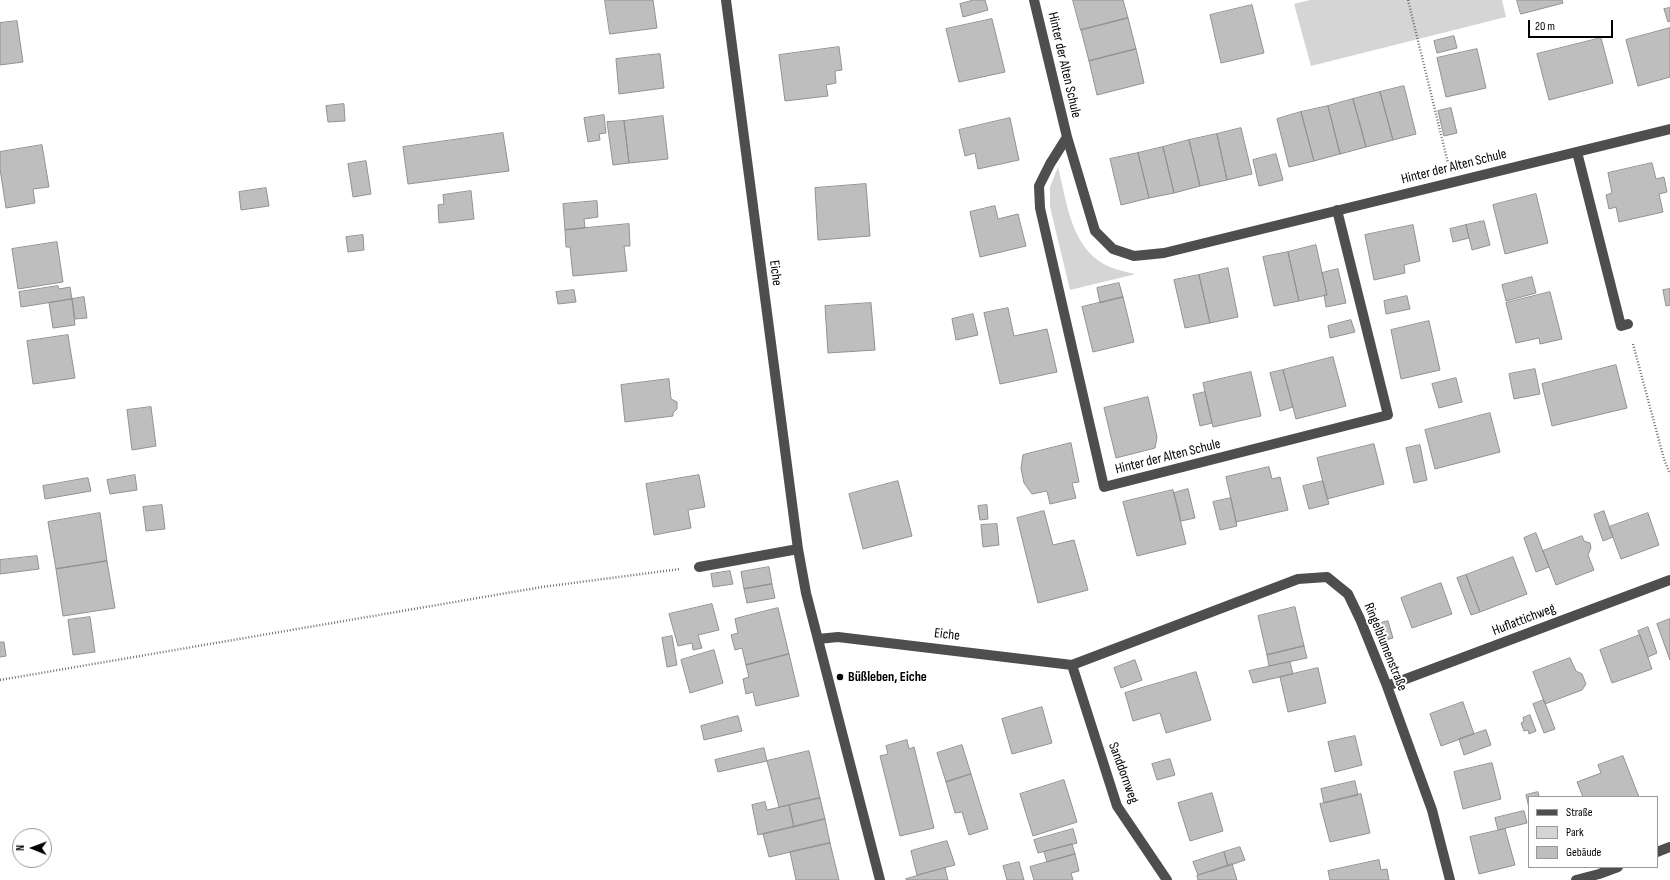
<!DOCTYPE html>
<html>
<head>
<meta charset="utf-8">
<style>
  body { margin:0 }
  #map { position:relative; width:1670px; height:880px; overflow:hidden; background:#fff; font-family:"Sofia Sans Condensed",sans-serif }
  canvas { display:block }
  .legend { position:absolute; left:1528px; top:796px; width:130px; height:72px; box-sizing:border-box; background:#fff; border:1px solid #999; margin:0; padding:5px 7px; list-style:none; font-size:12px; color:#000 }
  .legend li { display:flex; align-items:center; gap:8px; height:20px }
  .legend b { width:20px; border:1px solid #999 }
  .north { position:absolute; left:12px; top:828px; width:40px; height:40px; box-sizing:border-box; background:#fff; border:1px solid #999; border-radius:50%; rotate:271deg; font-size:11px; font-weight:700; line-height:16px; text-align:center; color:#000 }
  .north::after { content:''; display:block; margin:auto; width:14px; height:18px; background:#000; clip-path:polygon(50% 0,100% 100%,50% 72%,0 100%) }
  .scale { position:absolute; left:1528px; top:20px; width:85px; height:18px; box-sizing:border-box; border:2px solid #000; border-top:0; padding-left:5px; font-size:12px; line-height:14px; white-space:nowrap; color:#000; -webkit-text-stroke:3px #fff; paint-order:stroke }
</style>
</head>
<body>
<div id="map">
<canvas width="1670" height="880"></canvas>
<ul class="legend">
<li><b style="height:5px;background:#4e4e4e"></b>Straße</li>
<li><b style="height:11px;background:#d5d5d5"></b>Park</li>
<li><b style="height:11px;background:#bebebe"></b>Gebäude</li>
</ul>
<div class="north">N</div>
<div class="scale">20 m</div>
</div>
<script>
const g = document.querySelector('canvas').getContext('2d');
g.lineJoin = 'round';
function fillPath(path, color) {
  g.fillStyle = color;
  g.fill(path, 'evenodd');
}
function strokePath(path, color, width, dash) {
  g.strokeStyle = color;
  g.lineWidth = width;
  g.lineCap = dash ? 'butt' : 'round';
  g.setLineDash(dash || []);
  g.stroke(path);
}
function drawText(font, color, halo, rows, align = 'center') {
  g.font = font + ' "Sofia Sans Condensed",sans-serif';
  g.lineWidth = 4;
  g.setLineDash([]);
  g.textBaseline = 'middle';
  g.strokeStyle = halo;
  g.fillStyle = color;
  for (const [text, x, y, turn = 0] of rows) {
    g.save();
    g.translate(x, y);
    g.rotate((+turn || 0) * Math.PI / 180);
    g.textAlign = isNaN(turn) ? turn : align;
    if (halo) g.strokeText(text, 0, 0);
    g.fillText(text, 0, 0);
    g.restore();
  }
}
fillPath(new Path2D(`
  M1310,0H1502L1506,17L1311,66L1294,4Z
  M1058,167C1066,198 1070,241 1099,261C1109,268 1124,272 1136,274L1070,290L1050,207V187Z`), '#d5d5d5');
const building = new Path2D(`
  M605,0H653L657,28L610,34Z
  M974,0H985L988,10L963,17L960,4Z
  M1073,0H1123L1128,18L1081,30Z
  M1517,0H1562L1563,3L1521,14Z
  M1252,5L1264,53L1221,63L1210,15Z
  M1670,8V21L1668,22L1664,9Z
  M1128,18L1136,49L1089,61L1081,30Z
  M992,19L1005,72L959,82L946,29Z
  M17,21L23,62L0,65V23Z
  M1670,28V77L1638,86L1626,40Z
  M1454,36L1457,48L1437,53L1434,41Z
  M1601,38L1613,83L1549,100L1537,54Z
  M839,47L842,70L835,71L836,83L826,85L828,96L785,101L779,55Z
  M1136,49L1144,83L1097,95L1089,61Z
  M1477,49L1486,88L1446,97L1437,58Z
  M660,54L664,88L619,94L616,59Z
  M1404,86L1416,134L1393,140L1380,92Z
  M1380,92L1393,140L1366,147L1353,99Z
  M1353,99L1366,147L1340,154L1328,106Z
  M344,104L345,121L328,122L326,106Z
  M1328,106L1340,154L1314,161L1301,112Z
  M1451,108L1457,133L1444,136L1438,111Z
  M1301,112L1314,161L1289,167L1277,119Z
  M604,115L606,133L599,134L600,140L588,142L584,118Z
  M663,116L668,159L629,163L624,121Z
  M1010,118L1019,160L978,169L975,153L965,156L959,130Z
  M624,121L629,163L613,165L607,122Z
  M1241,128L1252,174L1227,180L1217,134Z
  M503,133L509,171L408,184L403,147Z
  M1217,134L1227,180L1200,186L1189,140Z
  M1189,140L1200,186L1174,193L1163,147Z
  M42,145L49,187L33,189L35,203L6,208L0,169V152Z
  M1163,147L1174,193L1149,198L1138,153Z
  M1138,153L1149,198L1121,205L1110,159Z
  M1276,154L1283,180L1259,186L1253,160Z
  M366,161L371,194L353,197L348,164Z
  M1652,163L1656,179L1664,177L1667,192L1659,194L1663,212L1619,222L1616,207L1609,209L1606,195L1612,193L1608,173Z
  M866,184L870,236L818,240L815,188Z
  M266,188L269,206L241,210L239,192Z
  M471,191L474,219L439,223L438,205L444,204L443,195Z
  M1536,194L1548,243L1505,254L1493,205Z
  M597,201L598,217L584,219L585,228L565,230L563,204Z
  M995,206L998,219L1018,214L1026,246L980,257L970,212Z
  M1484,221L1490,245L1472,250L1466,225Z
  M629,224L630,246H624L627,271L573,276L570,247H566L565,230Z
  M1413,225L1420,261L1404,265L1405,273L1374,280L1365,235Z
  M1466,225L1469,238L1453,242L1450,229Z
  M363,235L364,250L348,252L346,237Z
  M57,242L63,282L18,289L12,249Z
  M1316,245L1327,295L1299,301L1288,252Z
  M1288,252L1299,301L1274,306L1263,257Z
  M1228,268L1238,317L1210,323L1199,275Z
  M1338,269L1346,303L1326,307L1324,295H1327L1322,273Z
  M1199,275L1210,323L1185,328L1174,280Z
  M1532,277L1536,293L1506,301L1502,285Z
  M1119,283L1123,297L1100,303L1097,288Z
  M58,286L59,289L70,287L72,299L21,307L19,292Z
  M1670,289V305L1666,306L1663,290Z
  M574,290L576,302L558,304L556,292Z
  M1550,292L1562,339L1540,344L1539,338L1516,343L1506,303Z
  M1407,296L1410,309L1386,314L1384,301Z
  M84,297L87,318L75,319L72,299Z
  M1123,297L1134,342L1093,352L1082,307Z
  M72,299L75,325L53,328L49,303Z
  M871,303L875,350L828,353L825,306Z
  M1008,308L1014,336L1047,329L1057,372L1000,384L984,313Z
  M973,314L978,335L956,340L952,319Z
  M1351,320L1355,332L1330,338L1328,326Z
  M1429,321L1440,370L1401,379L1391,330Z
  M68,335L75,378L33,384L27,341Z
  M1333,357L1346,406L1296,419L1283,370Z
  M1616,365L1627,408L1552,426L1542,384Z
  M1535,369L1540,394L1514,399L1509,374Z
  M1283,370L1293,407L1280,411L1270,373Z
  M1251,372L1261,416L1213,427L1203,383Z
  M1456,378L1462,402L1439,408L1432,384Z
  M669,379L671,399L677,402V409L673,413V416L625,422L621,385Z
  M1205,392L1212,423L1200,426L1193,395Z
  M1148,397L1157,437L1155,448L1116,458L1104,408Z
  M151,407L156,446L132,450L127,410Z
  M1490,413L1500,452L1435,469L1425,430Z
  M1071,443L1079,482L1072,483L1076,498L1050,504L1047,491L1032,494L1024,483L1021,468L1023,455Z
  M1374,444L1384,484L1327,499L1317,458Z
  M1420,445L1427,480L1414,483L1406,448Z
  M1269,467L1272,479L1280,477L1288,510L1236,522L1226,477Z
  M135,475L137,490L110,494L107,480Z
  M699,475L705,507L688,510L691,528L654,535L646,484Z
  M88,478L91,491L45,499L43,486Z
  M898,481L912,536L863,549L849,494Z
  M1323,481L1329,504L1309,509L1303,486Z
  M1188,489L1195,518L1181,521L1174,493Z
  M1173,490L1186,544L1137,556L1123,502Z
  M1231,498L1237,526L1220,530L1213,502Z
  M162,505L165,529L146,531L143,507Z
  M987,505L988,519L980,520L978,506Z
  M1044,511L1053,545L1074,540L1088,590L1038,603L1017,518Z
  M1604,511L1613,537L1603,541L1594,515Z
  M100,513L107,561L56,569L48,522Z
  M1648,513L1659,545L1621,559L1609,527Z
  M997,524L999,545L983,547L981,525Z
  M1536,533L1549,567L1536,572L1524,538Z
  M1582,536L1584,541L1590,543L1591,548L1588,555L1594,570L1556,585L1543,551Z
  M37,556L39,569L0,574V560Z
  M1513,557L1527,594L1480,612L1466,575Z
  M107,561L115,608L63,616L56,569Z
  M769,567L772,584L744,589L741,572Z
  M730,571L733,584L713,587L711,574Z
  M1466,575L1480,612L1471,615L1457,578Z
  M1441,583L1452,614L1412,628L1401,598Z
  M772,584L775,598L747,603L744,589Z
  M712,604L719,630L698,635L702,648L693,650L692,643L678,646L669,614Z
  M1295,607L1304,646L1267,655L1258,616Z
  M778,608L789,654L746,665L742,648L735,650L731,635L738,633L735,619Z
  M90,617L95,652L73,655L68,620Z
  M1670,619V660L1657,624Z
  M1388,621L1393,638L1383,641L1377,624Z
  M1648,627L1657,653L1648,657L1638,631Z
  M1640,635L1652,669L1612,683L1600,650Z
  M672,636L677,665L667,667L662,638Z
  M0,642H4L6,656L0,657Z
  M1304,646L1307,658L1269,666L1267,655Z
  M714,650L723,683L690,693L681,660Z
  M789,654L799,696L756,706L753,692L746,694L743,679L749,677L746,665Z
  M1570,658L1576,671L1582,674L1586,684L1582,690L1545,704L1533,672Z
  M1135,660L1142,680L1121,688L1114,668Z
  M1290,662L1293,674L1253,683L1249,671Z
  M1318,668L1326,703L1288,712L1280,677Z
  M1196,672L1211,720L1166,733L1160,713L1133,721L1125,693Z
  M1544,700L1555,729L1544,733L1533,704Z
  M1463,702L1474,734L1441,746L1430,714Z
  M1042,707L1052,743L1012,754L1002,719Z
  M1530,715L1536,731L1529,734L1528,730L1524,731L1521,723L1524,721L1523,718Z
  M738,716L742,731L704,740L701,726Z
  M1486,730L1491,745L1464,755L1459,739Z
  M1355,736L1362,765L1335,772L1328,742Z
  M907,740L909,749L914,747L934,828L900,836L880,756L888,754L886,746Z
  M962,745L971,774L946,782L937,753Z
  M764,748L767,761L718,772L715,760Z
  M809,751L820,798L779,807L767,761Z
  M1623,756L1639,797H1583L1577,782L1601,773L1598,765Z
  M1170,759L1175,775L1157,780L1152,764Z
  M1492,763L1501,799L1463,809L1454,772Z
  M971,774L988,829L969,835L962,812L955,813L946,782Z
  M1064,780L1077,822L1033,836L1020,794Z
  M1355,781L1358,795L1324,803L1321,789Z
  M1538,792L1539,797H1529V808L1526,795Z
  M1212,793L1223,831L1190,841L1178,803Z
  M1361,794L1370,833L1330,842L1320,804Z
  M820,798L825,819L794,827L789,805Z
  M765,802L767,810L789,805L794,827L758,835L752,805Z
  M1524,811L1527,823L1498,830L1495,818Z
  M825,819L830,843L769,857L763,834Z
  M1073,829L1077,843L1038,853L1034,840Z
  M1505,829L1515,865L1479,874L1470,837Z
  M947,841L955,865L917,875L911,851Z
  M830,843L839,880H796L790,852Z
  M1072,844L1075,854L1047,862L1044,852Z
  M1240,847L1245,860L1228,866L1224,852Z
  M1224,852L1228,866L1198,875L1193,862Z
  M1075,854L1079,871L1071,873L1073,880H1034L1030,867Z
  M1379,860L1381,870L1387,869L1389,880H1330L1328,871Z
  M1019,862L1024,880H1007L1003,866Z
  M1232,864L1237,880H1198L1197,876Z
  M945,868L948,880H907L906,879Z`);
fillPath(building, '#bebebe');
strokePath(building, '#929292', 1);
strokePath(new Path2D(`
  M1408,0L1448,163
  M1633,344L1664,459L1670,474
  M0,680L542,587L680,569`), '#707070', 2.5, [1, 2]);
strokePath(new Path2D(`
  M726,0L798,549L806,593L880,880
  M1034,0L1067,137L1095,231L1113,249L1134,256L1164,253L1670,129
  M1067,137L1050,164L1039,186L1040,208L1104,487L1388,415L1337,210
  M1577,152L1621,326L1628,324
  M699,567L798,549
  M818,639L838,637L1072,665
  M1072,665L1298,579L1327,577L1348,594L1360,619L1387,686L1432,810L1450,880
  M1072,665L1117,806L1167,880
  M1387,686L1670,580
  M1657,852L1670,847
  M1576,880L1599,874L1618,867`), '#4e4e4e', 10);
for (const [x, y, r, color] of [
  [840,677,4,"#000"]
]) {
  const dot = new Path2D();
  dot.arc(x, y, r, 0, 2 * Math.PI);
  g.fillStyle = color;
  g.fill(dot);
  strokePath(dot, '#fff', 1.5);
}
drawText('14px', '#000', '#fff', [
  ["Hinter der Alten Schule",1064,65,77],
  ["Hinter der Alten Schule",1454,167,-14],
  ["Eiche",775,273,83],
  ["Hinter der Alten Schule",1168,457,-14],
  ["Huflattichweg",1524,620,-21],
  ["Eiche",947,635,7],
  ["Ringelblumenstraße",1385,647,68],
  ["Sanddornweg",1123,773,70]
]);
drawText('bold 14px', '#000', '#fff', [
  ["Büßleben, Eiche",848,677]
], 'left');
</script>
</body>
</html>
